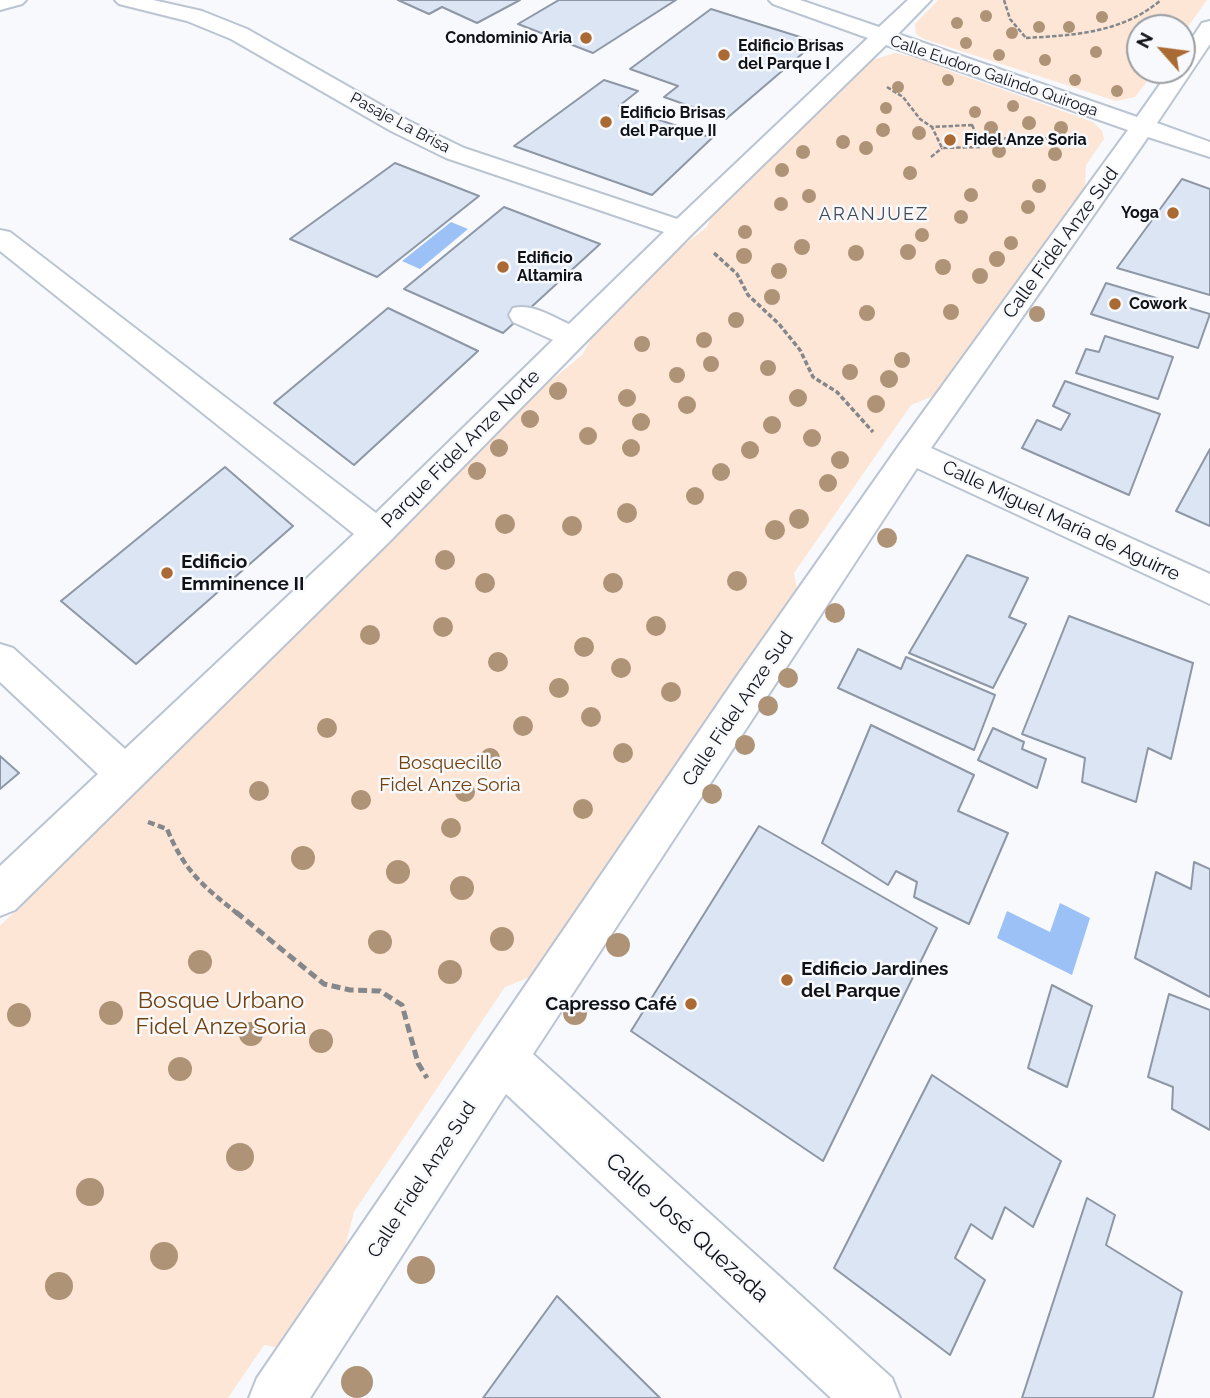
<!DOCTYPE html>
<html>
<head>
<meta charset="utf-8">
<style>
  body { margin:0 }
  #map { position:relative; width:1210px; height:1398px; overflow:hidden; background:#f7f9fc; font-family:Raleway,sans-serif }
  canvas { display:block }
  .north { position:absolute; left:1126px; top:14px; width:70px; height:70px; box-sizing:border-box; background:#f7f9fc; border:2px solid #9a9da1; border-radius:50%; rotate:298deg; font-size:19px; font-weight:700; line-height:28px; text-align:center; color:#0f1318 }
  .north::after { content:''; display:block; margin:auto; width:24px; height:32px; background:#aa6a33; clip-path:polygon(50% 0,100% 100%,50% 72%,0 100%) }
</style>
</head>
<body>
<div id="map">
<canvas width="1210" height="1398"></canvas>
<div class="north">N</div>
</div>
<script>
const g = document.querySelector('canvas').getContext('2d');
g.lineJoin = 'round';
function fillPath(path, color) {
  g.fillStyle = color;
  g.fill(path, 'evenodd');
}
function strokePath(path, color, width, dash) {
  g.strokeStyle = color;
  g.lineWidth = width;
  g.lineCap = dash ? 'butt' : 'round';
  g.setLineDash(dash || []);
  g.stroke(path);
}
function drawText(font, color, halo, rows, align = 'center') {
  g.font = font + ' Raleway,sans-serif';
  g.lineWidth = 5;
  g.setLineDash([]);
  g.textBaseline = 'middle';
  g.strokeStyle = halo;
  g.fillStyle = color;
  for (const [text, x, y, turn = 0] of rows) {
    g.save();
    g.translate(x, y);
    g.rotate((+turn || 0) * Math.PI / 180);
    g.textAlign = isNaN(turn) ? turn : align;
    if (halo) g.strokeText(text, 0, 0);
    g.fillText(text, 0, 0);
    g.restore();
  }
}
fillPath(new Path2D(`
  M938,0H1207L1182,35V28H1140V70H1156L1135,97L1116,101L924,39L916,34L915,24Z
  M895,53L935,62L945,69L1093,122L1102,131L1104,139L1086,165L1085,190L1070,206L1069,221L1029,265L1025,279L936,395L911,405L794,573L800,603L665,833L657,869L585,955L505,987L354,1212L335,1286L285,1349L264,1345L228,1398H0V926L436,489L547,384L582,355L593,336L672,254L707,227L727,180L840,91L872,60Z`), '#fde6d5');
fillPath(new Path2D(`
  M451,222L468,229L420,269L402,261Z
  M1060,903L1090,918L1072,975L997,938L1007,911L1050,932Z`), '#9bc1f7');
const building = new Path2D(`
  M398,0H520L477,23L442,7L429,14Z
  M559,0H676L593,53L518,24Z
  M711,9L816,42L726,119L664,97L678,86L630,69Z
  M604,80L638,91L619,106L712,138L652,195L514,146Z
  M395,163L479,196L377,277L290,239Z
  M1182,179L1210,189V295L1117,268Z
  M504,207L600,244L503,333L404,289Z
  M1106,283L1210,314L1198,348L1091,314Z
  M388,308L478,351L354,465L274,403Z
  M1105,336L1173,357L1158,399L1076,373L1086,349L1099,352Z
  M1065,381L1160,414L1129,495L1022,448L1037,420L1061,430L1070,414L1053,406Z
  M1210,449V526L1176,511Z
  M225,467L293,526L136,664L61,601Z
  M967,555L1028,578L1009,617L1026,624L993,688L909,653Z
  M1069,616L1193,663L1171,759L1148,748L1136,802L1082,782L1085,758L1022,734Z
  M858,649L901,669L906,657L995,695L974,750L838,688Z
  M871,725L974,775L958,811L1008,833L969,924L914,897L917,882L896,871L888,885L822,843Z
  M993,728L1024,742L1022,749L1046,759L1037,788L978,760Z
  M0,756L19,773L0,789Z
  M759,826L937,928L823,1161L631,1031Z
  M1194,862L1210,869V997L1135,958L1156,872L1191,889Z
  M1052,985L1092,1006L1067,1087L1028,1068Z
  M1169,994L1210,1010V1130L1172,1109L1173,1087L1148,1077Z
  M932,1075L1061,1161L1033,1227L1005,1207L992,1239L971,1224L955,1258L985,1280L950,1355L834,1268Z
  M1087,1198L1115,1215L1106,1245L1182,1292L1153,1398H1022Z
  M557,1296L660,1398H483Z`);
fillPath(building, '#dbe5f4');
strokePath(building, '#8d97a5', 2);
const minor = new Path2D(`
  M0,0H26L22,4L0,10Z
  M115,0H153L202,11L247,29L409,121L464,148L677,219L868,38L773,4L769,0H800L879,27L908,0H931L898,34L1137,117L1170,70H1182V53L1202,23L1210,21V44L1157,123L1210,142V157L1148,137L931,448L1210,574V604L917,468L533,1054L892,1378L900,1398H831L506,1094L310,1398H249L257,1378L735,679L900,444L1128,130L886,45L691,235L389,542L15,910L0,916V866L98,774L0,682V644L13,648L125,749L354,534L0,251V230L10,232L376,513L553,340L513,322L509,315L513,308C532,303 551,316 569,324L664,232L446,158L391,131L231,39L187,21L119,4Z`);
strokePath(minor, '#bac4d2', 4);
strokePath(new Path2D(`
  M1004,0L1010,19L1026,38
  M1026,38C1075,35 1122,33 1161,0
  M887,87L903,97L920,119L932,127
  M972,125L982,147L942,148L932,127Z
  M978,139L1043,138L1065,141
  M931,157L942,148`), '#84878b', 2.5, [4.5, 2]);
strokePath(new Path2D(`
  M714,253L737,274L748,295L779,324L800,350L813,377L837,392L873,432`), '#84878b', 3.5, [5, 2.5]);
strokePath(new Path2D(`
  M148,822L167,829C185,872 203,886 238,914`), '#84878b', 4.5, [7, 3.5]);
strokePath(new Path2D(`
  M236,912L324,984L350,990L380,991L402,1005L418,1063L427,1078`), '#84878b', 5, [9, 4.5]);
fillPath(minor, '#fff');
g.fillStyle = '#af9377';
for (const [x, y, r] of [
  [986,16,6],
  [1102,17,6],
  [957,23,6],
  [1039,27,6],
  [1069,27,6],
  [1012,33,6],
  [966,43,6],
  [1096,52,6],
  [999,55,6],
  [1045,60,6],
  [948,80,6],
  [1075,80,6],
  [898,87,6],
  [1117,91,6],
  [1013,106,6],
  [886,108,6],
  [975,112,6],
  [1029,123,7],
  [991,128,7],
  [1061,128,7],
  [883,130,7],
  [919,133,7],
  [843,142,7],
  [866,148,7],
  [999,151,7],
  [803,152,7],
  [1055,154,7],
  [782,170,7],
  [910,173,7],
  [1039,186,7],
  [971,195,7],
  [809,196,7],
  [781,204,7],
  [1028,207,7],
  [961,217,7],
  [745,232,7],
  [922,235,7],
  [1011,243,7],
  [802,247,8],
  [908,252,8],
  [856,253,8],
  [744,256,8],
  [997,259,8],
  [943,267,8],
  [779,271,8],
  [980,276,8],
  [772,297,8],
  [951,312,8],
  [867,313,8],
  [1037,314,8],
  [736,320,8],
  [704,340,8],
  [642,344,8],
  [902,360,8],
  [711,364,8],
  [768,368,8],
  [850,372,8],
  [677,375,8],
  [889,379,9],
  [558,391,9],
  [627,398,9],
  [798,398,9],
  [876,404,9],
  [687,405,9],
  [530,419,9],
  [641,422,9],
  [772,425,9],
  [588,436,9],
  [812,438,9],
  [499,448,9],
  [631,448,9],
  [750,450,9],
  [840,460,9],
  [477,471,9],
  [721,472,9],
  [828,483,9],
  [695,496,9],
  [627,513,10],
  [799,519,10],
  [505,524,10],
  [572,526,10],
  [775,530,10],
  [887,538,10],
  [445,560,10],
  [737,581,10],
  [485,583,10],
  [613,583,10],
  [835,613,10],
  [656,626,10],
  [443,627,10],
  [370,635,10],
  [584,647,10],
  [498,662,10],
  [621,668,10],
  [788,678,10],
  [559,688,10],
  [671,692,10],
  [768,706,10],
  [591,717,10],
  [523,726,10],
  [327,728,10],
  [745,745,10],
  [623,753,10],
  [490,758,10],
  [259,791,10],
  [465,792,10],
  [712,794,10],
  [361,800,10],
  [583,809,10],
  [451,828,10],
  [303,858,12],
  [398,872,12],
  [462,888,12],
  [502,939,12],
  [380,942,12],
  [618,945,12],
  [200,962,12],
  [450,972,12],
  [111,1013,12],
  [575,1013,12],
  [19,1015,12],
  [251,1034,12],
  [321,1041,12],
  [180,1069,12],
  [240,1157,14],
  [90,1192,14],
  [164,1256,14],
  [421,1270,14],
  [59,1286,14],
  [357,1382,16]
]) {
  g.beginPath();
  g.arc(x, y, r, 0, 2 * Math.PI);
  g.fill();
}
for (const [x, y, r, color] of [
  [586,38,7,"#aa6a33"],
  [724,55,7,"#aa6a33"],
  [606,122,7,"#aa6a33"],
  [950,140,7,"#aa6a33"],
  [1173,213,7,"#aa6a33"],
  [503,267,7,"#aa6a33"],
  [1115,304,7,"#aa6a33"],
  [167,573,7,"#aa6a33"],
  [787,980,7,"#aa6a33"],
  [691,1004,7,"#aa6a33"]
]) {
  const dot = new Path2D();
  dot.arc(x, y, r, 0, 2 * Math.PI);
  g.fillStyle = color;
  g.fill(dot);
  strokePath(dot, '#f7f9fc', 2.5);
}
drawText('bold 16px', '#0f1318', '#f7f9fc', [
  ["Condominio Aria",572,38,"right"],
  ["Edificio Brisas",738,46],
  ["del Parque I",738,64],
  ["Edificio Brisas",620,113],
  ["del Parque II",620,131],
  ["Fidel Anze Soria",964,140],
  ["Yoga",1159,213,"right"],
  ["Edificio",517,258],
  ["Altamira",517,276],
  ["Cowork",1129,304]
], 'left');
drawText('16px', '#0f1318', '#f7f9fc', [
  ["Calle Eudoro Galindo Quiroga",994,76,19],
  ["Pasaje La Brisa",400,123,28]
]);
g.letterSpacing = '2px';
drawText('18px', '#414955', '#f7f9fc', [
  ["ARANJUEZ",874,215]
]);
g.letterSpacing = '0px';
drawText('19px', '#0f1318', '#f7f9fc', [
  ["Calle Fidel Anze Sud",1061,243,-54],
  ["Parque Fidel Anze Norte",461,449,-45],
  ["Calle Miguel María de Aguirre",1061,521,25],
  ["Calle Fidel Anze Sud",738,709,-56],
  ["Calle Fidel Anze Sud",422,1180,-57]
]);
drawText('bold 19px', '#0f1318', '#f7f9fc', [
  ["Edificio",181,562],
  ["Emminence II",181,584],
  ["Edificio Jardines",801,969],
  ["del Parque",801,991],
  ["Capresso Café",677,1004,"right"]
], 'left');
drawText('19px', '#74400b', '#f7f9fc', [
  ["Bosquecillo",450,763],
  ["Fidel Anze Soria",450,785]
]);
drawText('23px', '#74400b', '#f7f9fc', [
  ["Bosque Urbano",221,1001],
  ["Fidel Anze Soria",221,1027]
]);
drawText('23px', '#0f1318', '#f7f9fc', [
  ["Calle José Quezada",687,1228,42]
]);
</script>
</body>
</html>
